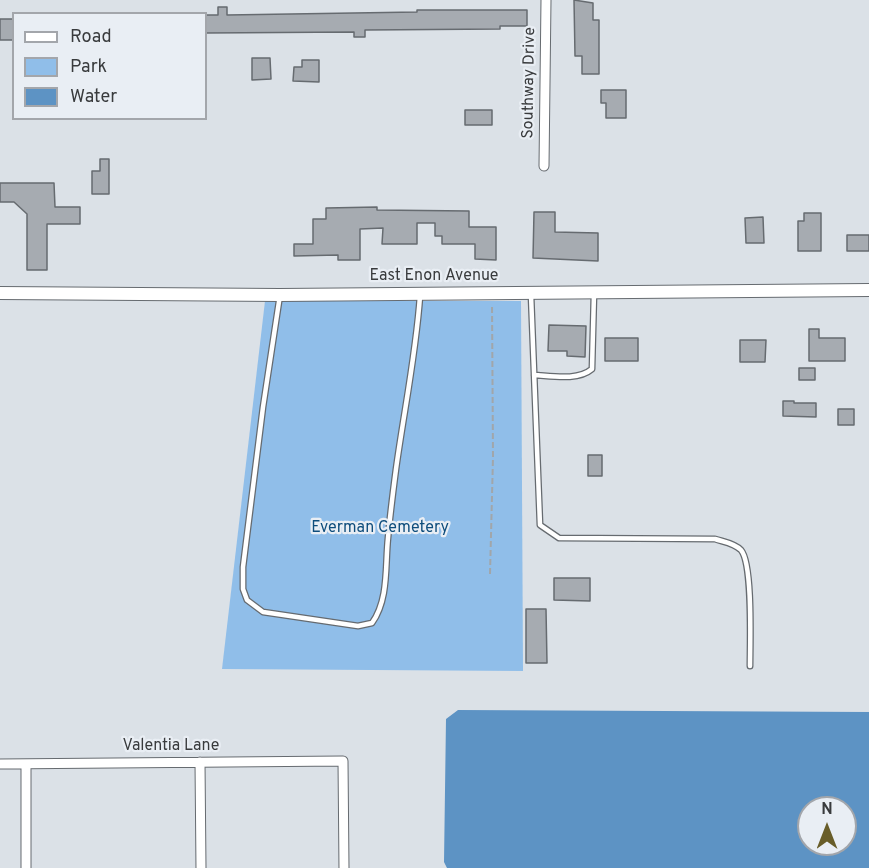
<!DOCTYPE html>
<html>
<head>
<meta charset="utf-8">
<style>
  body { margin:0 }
  #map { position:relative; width:869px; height:868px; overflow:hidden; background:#dbe1e7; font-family:Overpass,sans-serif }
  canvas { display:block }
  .legend { position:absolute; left:12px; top:12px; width:195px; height:108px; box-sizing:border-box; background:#e9eef4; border:2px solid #a3a6ab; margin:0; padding:8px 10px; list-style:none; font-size:18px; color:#393b3d }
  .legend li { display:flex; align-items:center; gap:12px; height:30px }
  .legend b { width:30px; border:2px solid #a3a6ab }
  .north { position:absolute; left:797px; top:796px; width:60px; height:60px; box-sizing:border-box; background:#e9eef4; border:2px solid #a3a6ab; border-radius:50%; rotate:0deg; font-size:16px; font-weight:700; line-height:24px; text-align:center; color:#393b3d }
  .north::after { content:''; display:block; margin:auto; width:21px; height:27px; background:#685d29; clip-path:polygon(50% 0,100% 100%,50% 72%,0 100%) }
</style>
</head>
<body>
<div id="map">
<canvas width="869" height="868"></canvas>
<ul class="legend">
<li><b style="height:8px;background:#fff"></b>Road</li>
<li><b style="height:16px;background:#90bee9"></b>Park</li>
<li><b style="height:16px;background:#5d93c4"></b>Water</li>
</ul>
<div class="north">N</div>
</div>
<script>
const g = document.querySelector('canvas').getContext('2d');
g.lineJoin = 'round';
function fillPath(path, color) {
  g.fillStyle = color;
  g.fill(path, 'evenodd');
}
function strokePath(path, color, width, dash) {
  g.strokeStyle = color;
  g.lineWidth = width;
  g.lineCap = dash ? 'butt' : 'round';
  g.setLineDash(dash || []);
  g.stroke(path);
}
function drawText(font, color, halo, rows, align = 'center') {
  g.font = font + ' Overpass,sans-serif';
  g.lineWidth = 4.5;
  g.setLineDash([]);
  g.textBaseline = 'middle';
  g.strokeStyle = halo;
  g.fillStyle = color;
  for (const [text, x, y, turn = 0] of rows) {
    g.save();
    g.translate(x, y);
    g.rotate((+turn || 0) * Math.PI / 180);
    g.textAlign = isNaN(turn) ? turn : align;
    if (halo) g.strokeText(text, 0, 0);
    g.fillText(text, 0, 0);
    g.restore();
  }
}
fillPath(new Path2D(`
  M265,301H521L523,671L222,669Z`), '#90bee9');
fillPath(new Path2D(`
  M458,710L869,712V868H447L444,862L446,719ZM809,808H845V844H809Z`), '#5d93c4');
const building = new Path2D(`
  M574,0L593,3V20H599V74H582V56H575Z
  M218,7H227V15L417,12V10H527V26H500V29L365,30V37H354V32L206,33V15H218Z
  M0,19H13V40H0Z
  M252,58H270L271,79L252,80Z
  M302,60H319V82L293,81L294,67H302Z
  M601,90H626V118H606V103H601Z
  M465,110H492V125H465Z
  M100,159H109V194H92V171H100Z
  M0,183H54L55,207H80V224H47V270H27V214L14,202H0Z
  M377,207V210L469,211V227H496V260L475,259V244H442V236H435V223H417V244H382L383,228L360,229V260H338V255L294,256V244H313V219H326V208Z
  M534,212H555V232L598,233V261L533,258Z
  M804,213H821V251H798V221H804Z
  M763,217L764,243H746L745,218Z
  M847,235H869V251H847Z
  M549,325L586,326L585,357L567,356V351H548Z
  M809,329H819V338H845V361H809Z
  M605,338H638V361H605Z
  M740,340H766L765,362H740Z
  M799,368H815V380H799Z
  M783,401H794V403H816V417L783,416Z
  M838,409H854V425H838Z
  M588,455H602V476H588Z
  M554,578H590V601L554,600Z
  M526,609H546L547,663H526Z`);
fillPath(building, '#a6abb1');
strokePath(building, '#666b70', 1.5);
const service = new Path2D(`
  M280,295L263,407L243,567V589L247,600L263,612L358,626L372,623C389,599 385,566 388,538C390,515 393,492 396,469C404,411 416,354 420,296
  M531,295L540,525L559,538L715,539C724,542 734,543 741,550C753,564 750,644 750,666
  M534,375C552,376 578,381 592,369L594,293`);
const minor = new Path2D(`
  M544,166L546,0
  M200,762L201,868
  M0,764L343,761L344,868
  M26,868V764`);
const tertiary = new Path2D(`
  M0,293L280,295L869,290`);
strokePath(service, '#666b70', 7);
strokePath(minor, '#666b70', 11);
strokePath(tertiary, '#666b70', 14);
strokePath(new Path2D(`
  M490,574L493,457L492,304`), '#a1a6aa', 2, [6, 3]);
strokePath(service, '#fff', 4.5);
strokePath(minor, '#fff', 9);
strokePath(tertiary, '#fff', 12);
drawText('16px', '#393b3d', '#e9eef4', [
  ["Southway Drive",530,83,-89],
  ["East Enon Avenue",434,277],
  ["Valentia Lane",171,747]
]);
drawText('16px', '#0e4d7c', '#e9eef4', [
  ["Everman Cemetery",380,529]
]);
</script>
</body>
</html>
